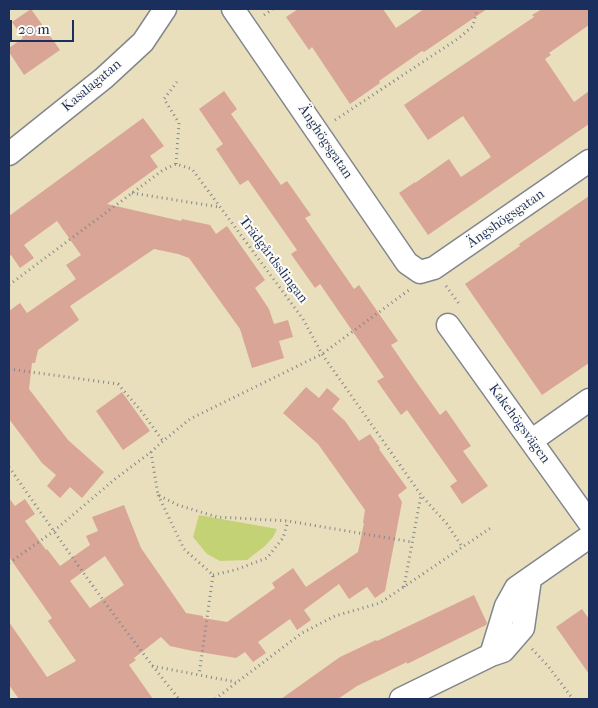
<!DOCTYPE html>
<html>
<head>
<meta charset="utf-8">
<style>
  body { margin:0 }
  #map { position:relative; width:598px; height:708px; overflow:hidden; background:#eadfbc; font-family:"IM FELL French Canon",serif }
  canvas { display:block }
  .frame { position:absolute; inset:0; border:10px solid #1b2f5e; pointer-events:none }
  .scale { position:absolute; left:10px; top:20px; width:64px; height:22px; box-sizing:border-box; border:2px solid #1b2f5e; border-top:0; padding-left:6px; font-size:15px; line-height:18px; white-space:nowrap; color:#1b2f5e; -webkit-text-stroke:4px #fdfcf7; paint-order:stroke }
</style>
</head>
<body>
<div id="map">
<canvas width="598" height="708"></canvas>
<div class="frame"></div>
<div class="scale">20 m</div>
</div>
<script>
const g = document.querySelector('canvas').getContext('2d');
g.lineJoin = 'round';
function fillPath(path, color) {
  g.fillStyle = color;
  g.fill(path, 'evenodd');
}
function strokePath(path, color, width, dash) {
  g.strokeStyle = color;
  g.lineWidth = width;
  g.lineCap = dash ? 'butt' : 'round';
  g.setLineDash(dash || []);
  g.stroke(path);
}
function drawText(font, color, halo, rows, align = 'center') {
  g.font = font + ' "IM FELL French Canon",serif';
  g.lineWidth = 4;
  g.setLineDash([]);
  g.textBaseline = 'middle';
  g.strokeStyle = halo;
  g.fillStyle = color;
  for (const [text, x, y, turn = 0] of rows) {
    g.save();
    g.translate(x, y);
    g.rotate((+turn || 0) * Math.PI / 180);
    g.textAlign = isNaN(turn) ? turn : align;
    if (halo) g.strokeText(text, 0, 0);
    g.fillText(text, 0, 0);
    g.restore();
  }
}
fillPath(new Path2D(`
  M199,515L277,529L273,537L265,546L247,560L220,561L207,554L193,537Z`), '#c3d274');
fillPath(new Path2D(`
  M31,9L60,50L24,75L9,52V48L23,38L12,22Z
  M298,9H383L396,28L424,9H487L424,52L422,51L379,81L380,83L350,104L312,47L309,50L286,17Z
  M542,9H589V25L549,53L551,55L545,59L574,102L589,91V124L428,235L399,193L415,182V183L449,159L461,177L491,157L463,116L428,140L404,105L442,79L534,17L532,15Z
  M224,91L237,109L231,114L281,185L287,181L311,215L305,218L354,289L359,285L398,341L391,345L415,380L440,415L446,410L471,446L463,451L488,486L462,504L450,486L457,481L407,410L401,415L377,381L384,377L320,284L315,288L291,254L297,250L248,180L240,185L216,149L223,144L199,109Z
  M143,118L164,146L150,156L158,167L107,204L181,221L182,219L210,225L216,234L227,226L265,280L255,288L269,309L274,324L288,320L293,337L279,341L284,358L252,368L240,329L189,258L178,254L154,249L70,306L79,320L38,350L35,363H32L29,389L68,440L104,472L82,498L70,487L60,498L47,486L56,475L42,463L9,419V311L20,303L27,313L76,279L66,265L81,255L57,221L24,245L34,258L20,268L11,255L9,257V216Z
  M589,196V363L542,395L465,284L520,246L519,244L541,229Z
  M306,387L319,398L327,388L340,399L332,409L345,421L359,441L370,434L380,448L379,449L407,488L398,495L402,502L385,591L375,598L367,587L349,599L339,584L304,610L311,620L297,630L290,619L258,642L266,653L253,662L245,652L236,658L193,651L170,646L161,637L134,658L136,660L129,665L153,699H19L9,685V622L47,677L76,661L48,621L52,618L9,557V498L15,506L25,499L35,514L25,521L46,550L47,549L60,566L90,545L86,536L98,531L92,517L124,505L141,548L186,613L203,616V618L227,622L275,588L272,583L293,568L306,587L358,552L364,523H363L365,510L318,444L283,413ZM105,556L124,585L90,608L70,581Z
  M122,392L150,431L123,450L96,411Z
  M474,595L487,623L486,625L407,664V662L357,686L338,699H281L340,657L376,640L377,641Z
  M582,609L589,619V674L556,627Z`), '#d9a597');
const minor = new Path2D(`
  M233,9L407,263L420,272L434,268L589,161
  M9,154L104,78L143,42L165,9
  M448,325L589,522
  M531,441L589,400
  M491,655L506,606L516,588L589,537
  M401,699L491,655L503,651L523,628L530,579`);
strokePath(minor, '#82878d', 25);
strokePath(new Path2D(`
  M264,15L273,9
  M335,120L459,38L473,26L477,9
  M176,164L179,123L164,99L177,82
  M132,193L219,207
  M9,285L163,170L176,164L192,169L303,319L322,354L421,495L447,524L463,548
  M446,286L460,305
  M9,369L118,384L142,412L163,441
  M151,452L158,495L178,505L217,517L288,521L412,542
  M9,467C64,546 119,625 179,699
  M158,495L184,549L213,575L199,675
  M9,563L54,531L115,479L151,452L163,441L190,419L322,354L409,290
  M213,575L235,570L267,558L283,538L288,521
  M404,587L421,495
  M532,649L548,666L573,699
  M152,666L236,682
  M215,699L302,633L335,616L380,603L492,527`), '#82878d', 3, [1, 4]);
strokePath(minor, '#fff', 22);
drawText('14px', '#1b2f5e', '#fdfcf7', [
  ["Kasalagatan",92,86,-40],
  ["Änghögsgatan",325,142,56],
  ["Ängshögsgatan",506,219,-35],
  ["Trädgårdsslingan",273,260,53],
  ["Kakehögsvägen",519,424,54]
]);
</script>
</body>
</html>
